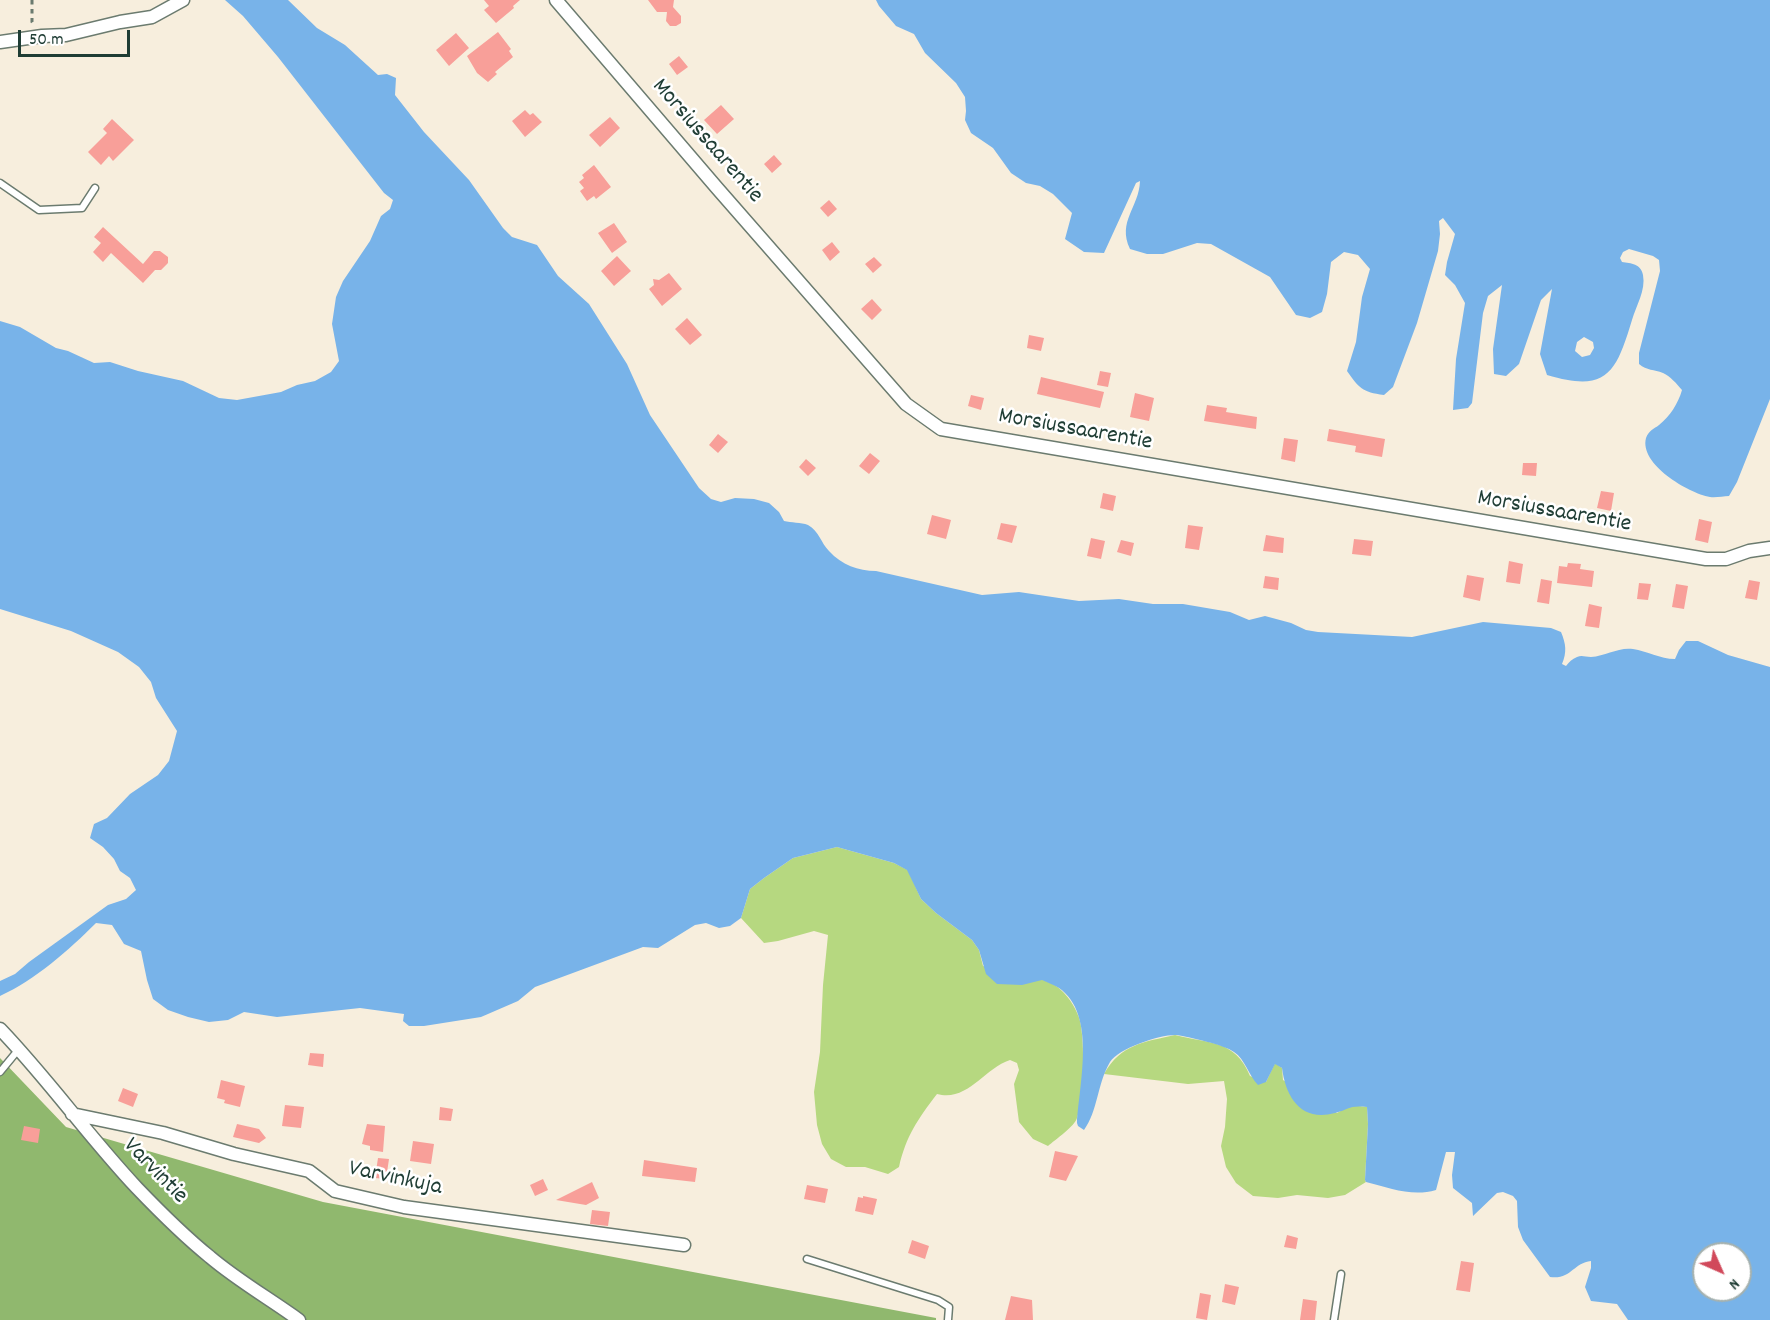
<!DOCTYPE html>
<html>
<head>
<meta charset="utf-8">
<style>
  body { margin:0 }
  #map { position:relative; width:1770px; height:1320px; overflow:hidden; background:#f7eedd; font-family:Dekko,sans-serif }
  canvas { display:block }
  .north { position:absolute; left:1692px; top:1242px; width:60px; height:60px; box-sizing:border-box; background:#fff; border:2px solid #a5b1ae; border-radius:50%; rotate:135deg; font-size:16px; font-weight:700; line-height:24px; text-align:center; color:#1f3d34 }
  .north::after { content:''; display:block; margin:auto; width:21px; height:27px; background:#d1495b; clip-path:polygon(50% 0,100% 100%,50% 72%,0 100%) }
  .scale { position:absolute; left:18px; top:30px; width:112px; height:27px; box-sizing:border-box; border:3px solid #1f3d34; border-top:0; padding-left:8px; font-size:18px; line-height:21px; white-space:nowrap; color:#1f3d34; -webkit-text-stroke:4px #fff; paint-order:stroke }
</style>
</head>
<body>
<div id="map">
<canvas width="1770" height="1320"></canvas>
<div class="north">N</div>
<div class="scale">50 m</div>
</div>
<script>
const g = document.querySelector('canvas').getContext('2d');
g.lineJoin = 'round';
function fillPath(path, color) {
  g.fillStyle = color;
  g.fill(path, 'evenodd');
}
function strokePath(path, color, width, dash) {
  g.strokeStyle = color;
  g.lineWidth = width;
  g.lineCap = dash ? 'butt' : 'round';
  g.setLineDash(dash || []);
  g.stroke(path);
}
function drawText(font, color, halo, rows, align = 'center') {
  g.font = font + ' Dekko,sans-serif';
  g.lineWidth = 5;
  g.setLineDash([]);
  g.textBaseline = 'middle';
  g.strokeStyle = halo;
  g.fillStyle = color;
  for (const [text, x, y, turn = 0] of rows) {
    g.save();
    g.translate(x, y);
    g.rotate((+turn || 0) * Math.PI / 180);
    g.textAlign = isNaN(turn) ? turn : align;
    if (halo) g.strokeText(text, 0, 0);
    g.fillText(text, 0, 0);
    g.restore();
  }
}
fillPath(new Path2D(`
  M837,847L894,863L908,870L921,899L936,913L972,940L979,950L983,966C1004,971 1046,975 1061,990C1070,998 1077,1010 1080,1021C1085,1042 1084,1098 1077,1118C1075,1126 1055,1140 1048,1146L1033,1139L1019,1122L1014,1084L1019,1070L1017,1063L1010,1060C983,1069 968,1102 937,1094C918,1119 906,1136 899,1167L888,1174L865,1167H846L831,1159L822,1144L817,1125L814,1092L820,1052L823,985L828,935L814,931L778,941L764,943L741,918L750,889L764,878L793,858Z
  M1175,1035C1209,1044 1235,1039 1250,1076L1266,1082L1275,1063L1282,1068L1283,1080L1337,1113L1351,1105L1367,1107L1368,1124L1365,1180L1366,1182L1345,1195L1328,1198L1297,1195L1278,1198L1253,1196L1236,1183L1226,1167L1221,1146L1225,1127L1227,1099L1224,1081L1188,1084L1104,1074C1121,1044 1144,1042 1175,1035Z`), '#b6d880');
fillPath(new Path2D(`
  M0,1058L66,1127L323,1202L936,1318V1320H0Z`), '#90b86e');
fillPath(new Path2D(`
  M225,0H288L317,28L345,45L378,75L387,74L396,78L395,95L424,132L469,180L503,228L512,237L537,245L558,276L589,304L627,364L650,415L699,488L711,499L721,502L735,498L754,499L769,503L779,512L784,521C791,523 801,522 808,525C819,531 821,543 829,551C842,565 858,571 876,571L982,595L1019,592L1079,601L1119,599L1153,604H1183L1230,612L1249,620L1265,616L1291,623L1306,630L1318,632L1412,637L1483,622L1551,628L1561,632C1566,644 1567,652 1562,664L1566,666C1569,662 1572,659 1577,657C1582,655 1585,657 1591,657C1606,656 1618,647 1633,649C1647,651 1660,659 1675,659L1679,650L1686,641H1698L1728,655L1770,667V1320H1628L1617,1304L1591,1301L1585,1287L1591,1268V1261C1573,1263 1571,1280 1550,1277L1523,1240L1518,1227L1517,1201L1513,1196L1503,1192L1497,1193L1473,1216L1472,1203L1453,1188L1452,1175L1455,1152H1446L1436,1190C1412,1197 1390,1188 1366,1182L1365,1180L1368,1124L1367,1107C1349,1105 1350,1109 1335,1113C1301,1122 1286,1098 1282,1068L1275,1064L1266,1082L1258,1085C1249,1076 1245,1059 1234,1052C1225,1045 1189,1037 1177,1035C1161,1034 1119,1048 1110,1062C1097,1084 1098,1111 1084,1130L1078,1126L1077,1123C1079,1085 1097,1014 1059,988C1054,985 1047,982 1042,980L1022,985L997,984L986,974L979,950L972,940L936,913L921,899L907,870L894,863L837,847L793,858L764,878L750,889L741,918L730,926L719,928L706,923L695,925L658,948L643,947L535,987L518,1001L481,1017L424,1026H409L403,1021L404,1014L360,1008L277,1017L244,1012L228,1020L209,1022L188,1017L168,1010L153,999L147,980L141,951L124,944L112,925L96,923C69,950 35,980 0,996V981L15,974L29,962L108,905L126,899L136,890L130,878L120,871L114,859L103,847L90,838L94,824L107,818L130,794L158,775L169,761L177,731L156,698L151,682L139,667L118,652L71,631L0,609V321L20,327L56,348L68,351L94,363L110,362L138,371L183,381L219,398L237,400L281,392L297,385L315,381L331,372L339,361L332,324L336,297L343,281L370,241L381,216L390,209L393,200L384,193L278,57L243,16ZM1704,1254H1740V1290H1704Z
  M876,0H1770V399L1737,482L1729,496C1723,496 1716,498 1710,497C1688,493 1639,464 1646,438C1649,430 1654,429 1659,425C1670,416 1678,404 1682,390C1676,383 1671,377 1663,373C1654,369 1647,371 1639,364V353L1660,271L1659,260L1653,256L1629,249L1623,252L1620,258L1622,262C1631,263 1641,264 1643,275C1646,290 1636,306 1632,320C1616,373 1607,393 1547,375L1540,354L1552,289L1541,300L1519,364L1506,376L1494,374L1493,349L1502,285L1488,296L1483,313L1472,403L1468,408L1453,410L1456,359L1465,303L1455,285L1445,275L1447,262L1455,234L1443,218L1439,221L1440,234L1438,251L1417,323L1393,387L1384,395C1362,392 1359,388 1347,371L1356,342L1362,297L1370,269L1358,255L1344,252L1331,262L1327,294L1322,312L1310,318L1296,315L1270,277L1211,244L1197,243L1163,254H1147L1130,249C1117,221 1139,208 1140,181L1136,183L1104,253L1084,252L1065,239L1072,213L1053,194L1040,186L1026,183L1011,173L993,148L971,133L965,120L966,111L965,97L956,83L925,53L914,34L896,26L879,6ZM1584,337L1593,342L1594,348L1590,355L1582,357L1575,351L1577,342Z`), '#78b3e9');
fillPath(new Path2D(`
  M484,0H520L513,6L514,8L496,23L484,10L489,6Z
  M648,0H674L673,7L681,16V23L676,26H670L666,21L667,12H657Z
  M498,32L511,49L509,51L513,57L495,72L497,74L488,82L477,73L467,56Z
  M456,33L469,48L449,66L436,50Z
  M679,56L688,67L677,75L669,64Z
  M721,105L734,119L717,134L704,120Z
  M525,110L530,115L533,113L542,122L525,137L512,121Z
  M610,117L620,128L600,147L589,135Z
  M112,119L134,140L113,161L109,156L101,165L88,152L107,133L103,129Z
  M774,155L782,164L772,173L764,164Z
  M594,165L611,187L596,199L594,196L587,201L580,191L584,188L579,182L584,178L582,175Z
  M829,200L837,209L828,217L820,208Z
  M614,223L627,242L612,253L598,233Z
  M103,227L143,264L154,251H160L168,257V263L161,270H155L143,283L111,253L103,262L93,252L101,243L94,237Z
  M832,242L840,252L830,261L822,250Z
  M617,256L631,271L614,286L601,271Z
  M874,257L882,265L873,273L865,264Z
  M669,273L682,289L662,306L649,289L654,285L653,279L659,280Z
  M872,299L882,310L872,320L861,309Z
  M687,318L702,335L690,345L675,329Z
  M1029,335L1044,338L1041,351L1027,348Z
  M1100,371L1111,373L1108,387L1097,385Z
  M1041,377L1104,392L1100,408L1037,394Z
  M1135,393L1154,398L1149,421L1130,417Z
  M971,395L984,398L981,410L968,406Z
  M1207,405L1227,408L1226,412L1257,417L1256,429L1204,421Z
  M1329,429L1385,439L1382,457L1355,452L1356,446L1327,441Z
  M718,434L728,442L718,453L709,445Z
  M1284,438L1298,440L1295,462L1281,459Z
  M870,453L880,461L869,474L859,466Z
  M806,459L816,468L808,476L799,467Z
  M1523,463H1537L1536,476L1522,475Z
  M1601,491L1614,493L1611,511L1597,508Z
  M1103,493L1116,496L1113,511L1100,508Z
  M932,515L951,520L946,539L927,534Z
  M1699,519L1712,522L1708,543L1695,540Z
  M1001,523L1017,526L1012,543L997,539Z
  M1188,525L1203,527L1199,550L1185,548Z
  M1266,535L1284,538L1283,553L1263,551Z
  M1091,538L1105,541L1101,559L1087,556Z
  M1354,539L1373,541L1371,556L1352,554Z
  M1121,540L1134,543L1131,556L1117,552Z
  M1509,561L1523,564L1520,584L1506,582Z
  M1568,563L1581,564L1580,569L1594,571L1592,587L1557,583L1559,566L1567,567Z
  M1467,575L1484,578L1480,601L1463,597Z
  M1265,576L1279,578L1278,590L1263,588Z
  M1541,579L1552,581L1549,604L1537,602Z
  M1749,580L1760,582L1757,600L1745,598Z
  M1639,583L1651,584L1648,600L1637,599Z
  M1676,584L1688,586L1684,609L1672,607Z
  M1589,604L1602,607L1599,628L1585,626Z
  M310,1053L324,1054L323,1067L308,1065Z
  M221,1080L245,1086L240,1107L224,1103L225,1100L217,1098Z
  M123,1088L138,1094L133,1107L118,1101Z
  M285,1105L304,1107L301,1128L282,1126Z
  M440,1107L453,1109L451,1121L439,1120Z
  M237,1124L259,1129L266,1138L259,1143L233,1137Z
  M367,1124L385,1126L383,1152L370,1150V1146L362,1144Z
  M24,1126L40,1129L38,1143L21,1140Z
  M413,1141L434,1144L431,1164L410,1161Z
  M1055,1151L1078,1156L1066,1181L1049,1177Z
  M378,1158L389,1159L386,1179L375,1178Z
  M644,1160L697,1168L695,1182L642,1176Z
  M543,1179L548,1190L535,1196L530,1185Z
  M592,1182L599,1198L586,1205L556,1200Z
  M807,1185L828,1189L825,1203L804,1199Z
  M863,1196L877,1199L873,1215L855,1211L858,1197L863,1198Z
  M592,1210L610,1212L608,1226L590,1224Z
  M1287,1235L1298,1238L1296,1249L1284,1247Z
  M912,1240L929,1246L925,1259L908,1253Z
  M1461,1261L1474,1263L1470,1292L1456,1290Z
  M1225,1284L1239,1287L1235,1305L1222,1302Z
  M1200,1293L1211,1295L1207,1320L1196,1318Z
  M1011,1296L1032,1300L1033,1320H1005Z
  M1303,1299L1317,1301L1315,1320H1300Z`), '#f89f99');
const service = new Path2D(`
  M0,183L39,210L82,208L95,188
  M0,1072L19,1049
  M807,1259L938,1300L949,1307L948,1320
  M1334,1320L1341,1274`);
const minor = new Path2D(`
  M556,0L717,188L906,404L941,429L1706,559H1726L1749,551L1770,548
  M0,42L42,36L66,35L120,22L152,17L183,0
  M0,1029C48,1079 89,1137 137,1188C160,1212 184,1236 210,1257C237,1280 270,1299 299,1320
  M72,1114L163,1133L234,1154L309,1171L335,1191L404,1207L684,1245`);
strokePath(service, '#6b7b6f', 9);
strokePath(minor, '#6b7b6f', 15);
strokePath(new Path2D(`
  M32,0V22L34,25`), '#6b7b6f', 3, [4.5, 4.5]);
strokePath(service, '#fff', 6);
strokePath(minor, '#fff', 12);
drawText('24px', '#1f3d34', '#fff', [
  ["Morsiussaarentie",706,142,49],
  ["Morsiussaarentie",1075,431,10],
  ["Morsiussaarentie",1554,513,10],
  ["Varvintie",154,1172,46],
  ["Varvinkuja",395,1180,12]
]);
</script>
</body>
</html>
